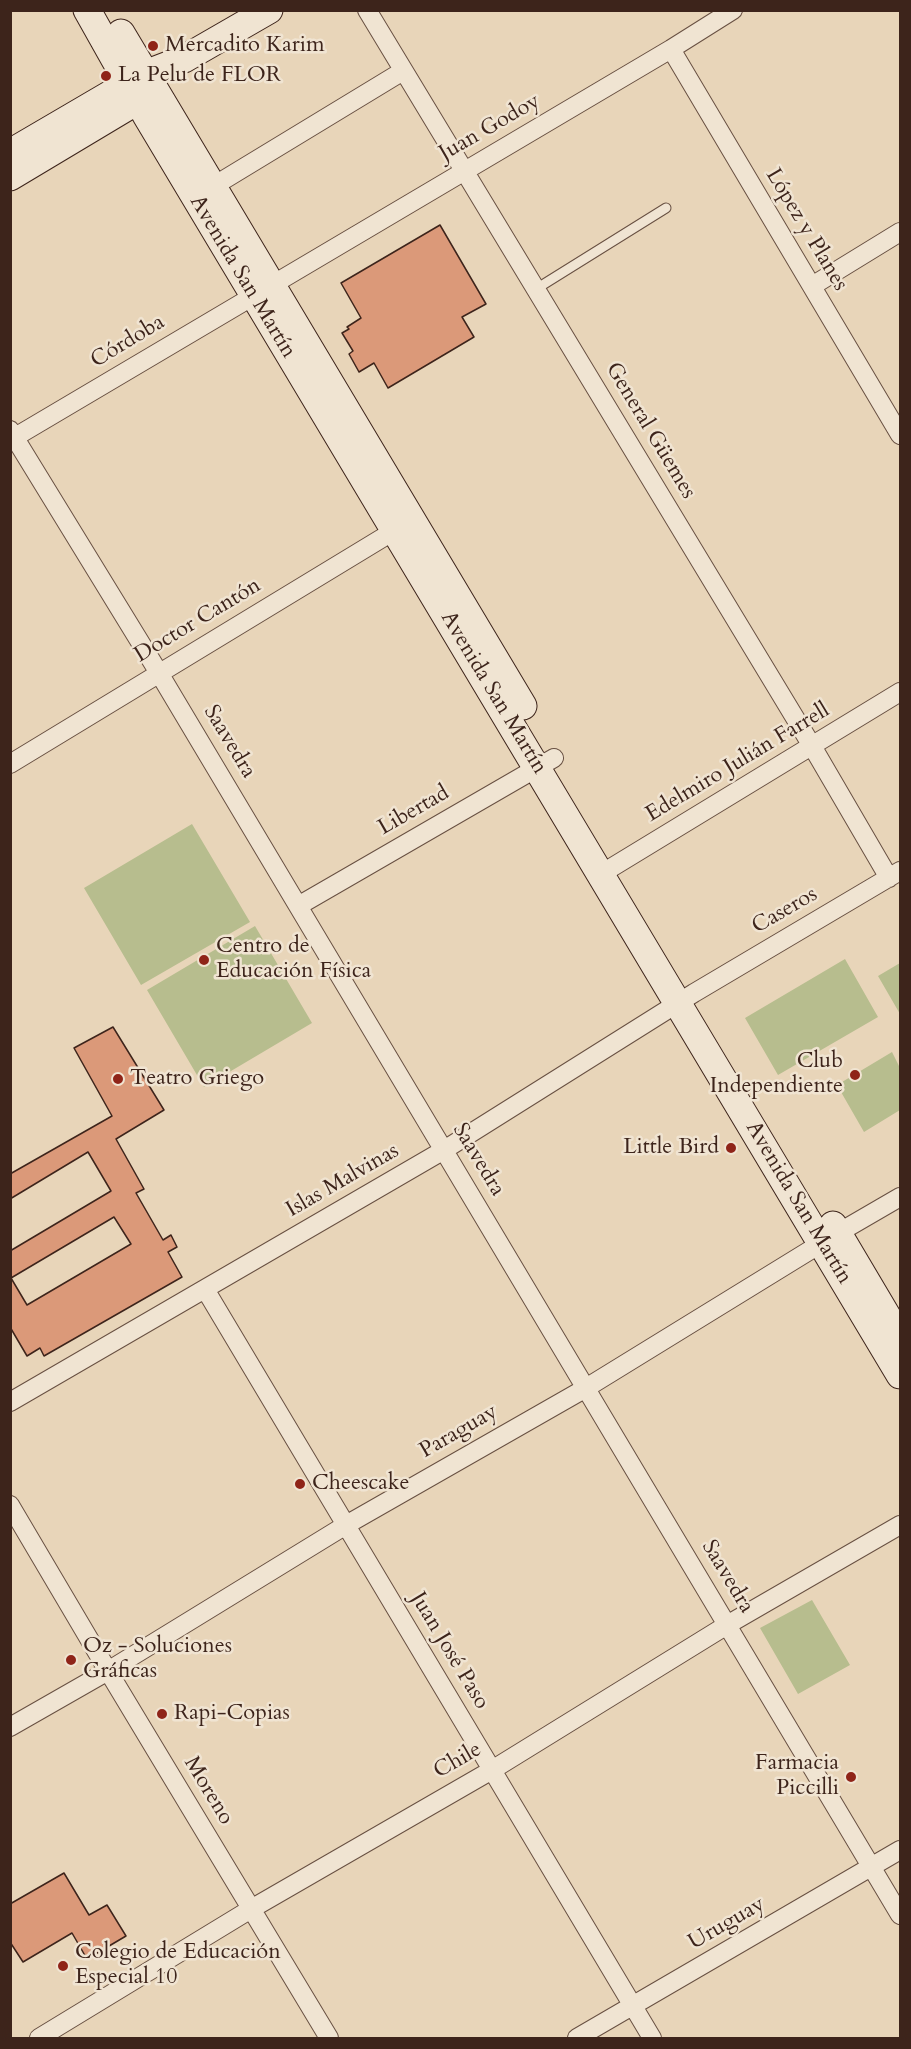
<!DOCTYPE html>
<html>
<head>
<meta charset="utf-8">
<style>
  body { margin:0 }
  #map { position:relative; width:911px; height:2049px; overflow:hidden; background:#e8d5b9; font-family:Cardo,serif }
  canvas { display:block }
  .frame { position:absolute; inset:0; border:12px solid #3d241b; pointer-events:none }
</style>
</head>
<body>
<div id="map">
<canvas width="911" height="2049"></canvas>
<div class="frame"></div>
</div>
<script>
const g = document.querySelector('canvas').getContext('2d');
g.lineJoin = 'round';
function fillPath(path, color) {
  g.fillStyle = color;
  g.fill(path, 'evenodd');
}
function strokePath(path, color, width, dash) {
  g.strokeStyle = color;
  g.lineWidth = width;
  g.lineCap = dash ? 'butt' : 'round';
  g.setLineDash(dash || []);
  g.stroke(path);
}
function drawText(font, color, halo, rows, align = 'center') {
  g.font = font + ' Cardo,serif';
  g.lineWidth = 5;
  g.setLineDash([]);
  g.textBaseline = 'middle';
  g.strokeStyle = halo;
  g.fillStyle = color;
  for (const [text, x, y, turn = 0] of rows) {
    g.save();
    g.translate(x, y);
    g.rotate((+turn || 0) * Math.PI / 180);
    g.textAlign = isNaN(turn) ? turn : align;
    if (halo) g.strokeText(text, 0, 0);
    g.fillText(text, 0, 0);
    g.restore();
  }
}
fillPath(new Path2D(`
  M192,824L250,922L141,985L84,888Z
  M255,926L312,1023L204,1087L147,990Z
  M845,959L878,1017L778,1075L745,1018Z
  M900,963V1014L878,976Z
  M892,1052L900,1068V1110L864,1132L837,1085Z
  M812,1600L850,1665L798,1694L760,1628Z`), '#b7bd8e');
const building = new Path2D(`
  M440,225L486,304L462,317L474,337L388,388L374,363L359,372L349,354L353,351L342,333L349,329L347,327L361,318L341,283Z
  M113,1027L164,1110L116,1139L144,1189L136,1193L163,1240L171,1235L177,1247L168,1252L182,1277L44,1356L40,1348L27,1356L10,1327V1251L111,1191L88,1152L10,1199V1174L112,1116L74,1048ZM114,1217L131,1244L27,1305L11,1278Z
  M64,1873L89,1915L107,1905L126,1936L87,1959L72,1933L23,1962L10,1942V1904Z`);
fillPath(building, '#db9979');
strokePath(building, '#3d241b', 1.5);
const lane = new Path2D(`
  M536,289L666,208`);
const street = new Path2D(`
  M367,10L812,746L889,878
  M671,49L900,435
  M212,187L403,71
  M812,286L900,232
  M10,430L159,673L900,1915
  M10,440L671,49L733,10
  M10,764L402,526
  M601,874L900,692
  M298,906L554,758
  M205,1289L652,2038
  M10,1402L444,1150L694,993L900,871
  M10,1505L108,1671L329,2038
  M10,1727L108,1671L346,1525L586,1388L838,1233L900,1197
  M39,2038L251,1909L492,1770L727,1625L900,1525
  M577,2038L900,1850`);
const secondary = new Path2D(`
  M87,10L146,115L900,1375
  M121,33L523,706
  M10,153L145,74L184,59L269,10
  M10,177L152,92
  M833,1225L900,1338`);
strokePath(lane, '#685042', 11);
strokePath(street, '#685042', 20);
strokePath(secondary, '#3d241b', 29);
strokePath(lane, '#f0e4d2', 9);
strokePath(street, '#f0e4d2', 18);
strokePath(secondary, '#f0e4d2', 27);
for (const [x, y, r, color] of [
  [153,46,6,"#8f2418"],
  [106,76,6,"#8f2418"],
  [204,960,6,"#8f2418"],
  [855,1075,6,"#8f2418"],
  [118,1079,6,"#8f2418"],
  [731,1148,6,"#8f2418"],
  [300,1484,6,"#8f2418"],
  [71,1660,6,"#8f2418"],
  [162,1714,6,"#8f2418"],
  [851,1777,6,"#8f2418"],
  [63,1966,6,"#8f2418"]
]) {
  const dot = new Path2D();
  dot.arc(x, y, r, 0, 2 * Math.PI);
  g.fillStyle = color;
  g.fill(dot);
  strokePath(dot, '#f0e4d2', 2);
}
drawText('22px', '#3d241b', '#f0e4d2', [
  ["Mercadito Karim",165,46],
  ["La Pelu de FLOR",118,76],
  ["Centro de",216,947],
  ["Educación Física",216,972],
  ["Club",843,1062,"right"],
  ["Independiente",843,1087,"right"],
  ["Teatro Griego",130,1079],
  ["Little Bird",719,1148,"right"],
  ["Cheescake",312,1484],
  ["Oz - Soluciones",83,1647],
  ["Gráficas",83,1672],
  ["Rapi-Copias",174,1714],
  ["Farmacia",839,1764,"right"],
  ["Piccilli",839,1789,"right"],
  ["Colegio de Educación",75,1953],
  ["Especial 10",75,1978]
], 'left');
drawText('22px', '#3d241b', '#f0e4d2', [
  ["Juan Godoy",490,128,-30],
  ["López y Planes",806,230,59],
  ["Avenida San Martín",242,277,59],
  ["Córdoba",128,342,-31],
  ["General Güemes",650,431,59],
  ["Doctor Cantón",198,621,-31],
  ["Avenida San Martín",493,693,59],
  ["Saavedra",229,742,59],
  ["Edelmiro Julián Farrell",738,763,-31],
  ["Libertad",414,811,-30],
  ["Caseros",785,911,-30],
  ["Saavedra",478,1160,59],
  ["Islas Malvinas",343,1181,-30],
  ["Avenida San Martín",798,1203,59],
  ["Paraguay",459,1432,-30],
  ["Saavedra",727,1577,59],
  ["Juan José Paso",449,1651,59],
  ["Chile",458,1761,-30],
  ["Moreno",208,1791,59],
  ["Uruguay",727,1924,-30]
]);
</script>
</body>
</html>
